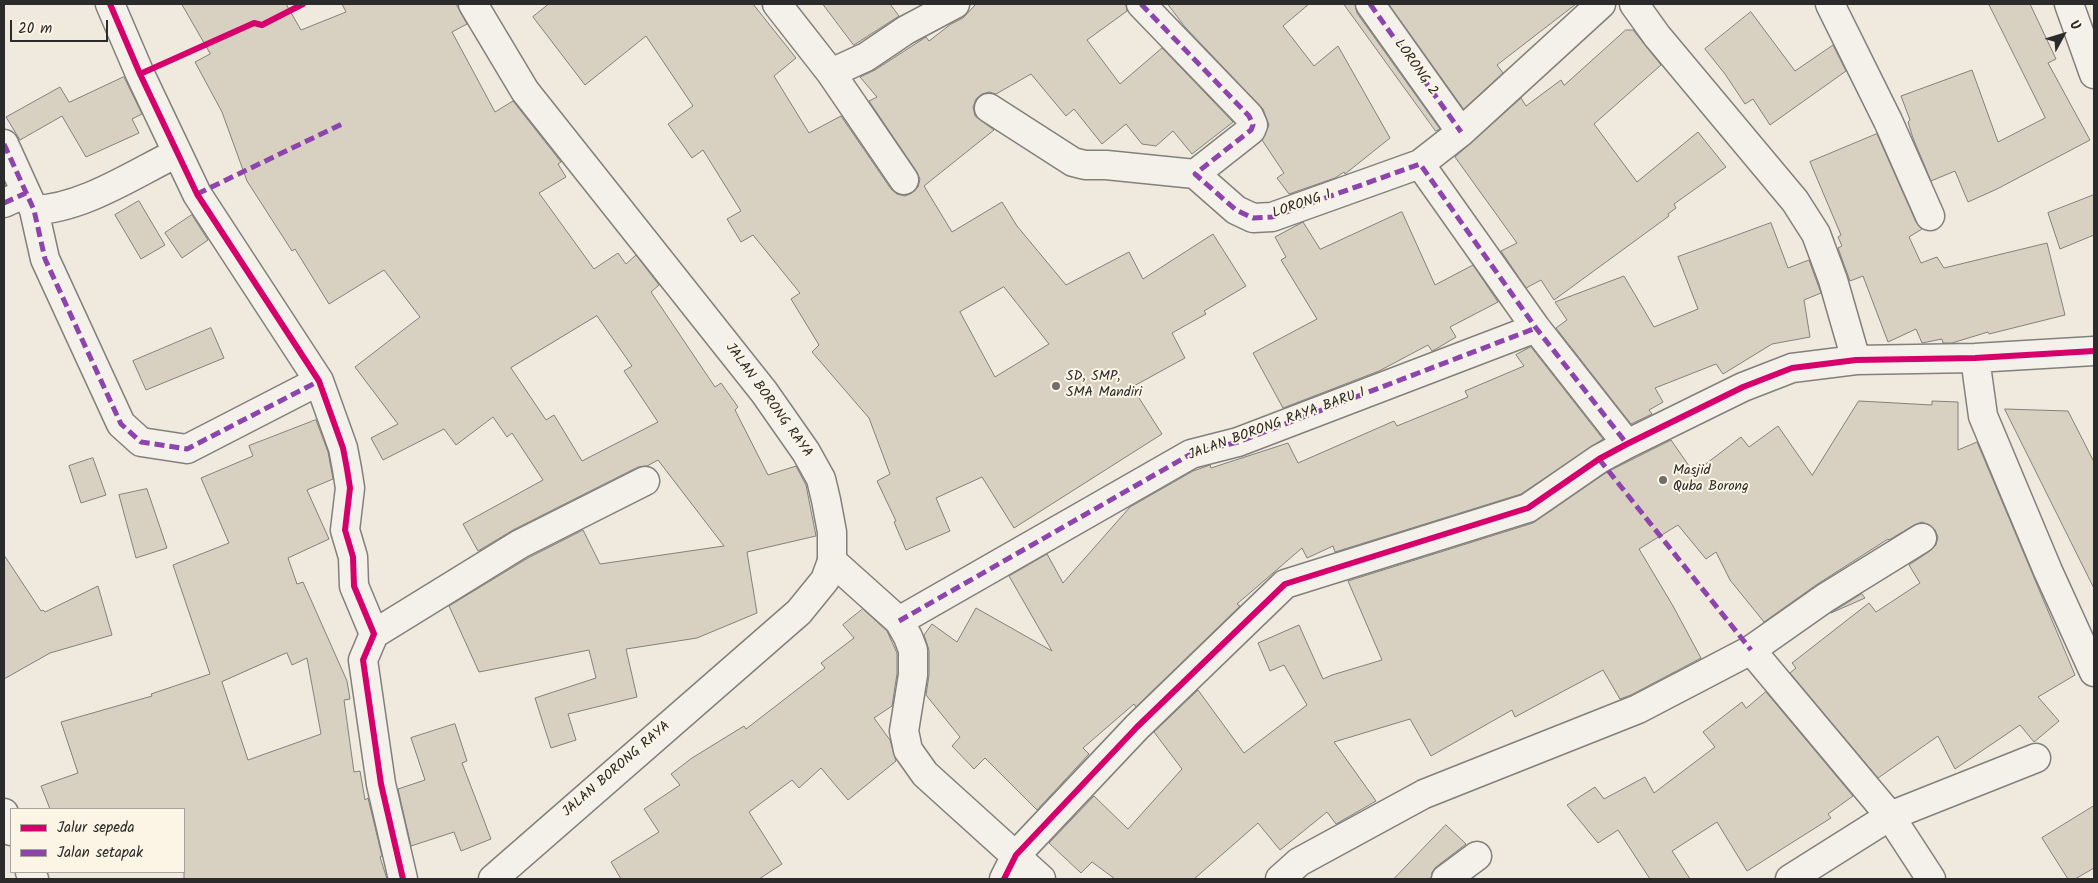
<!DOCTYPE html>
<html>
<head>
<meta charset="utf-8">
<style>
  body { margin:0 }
  #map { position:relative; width:2098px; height:883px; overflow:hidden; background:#efe9de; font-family:Kalam,sans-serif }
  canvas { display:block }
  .frame { position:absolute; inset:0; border:5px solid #2b2b2b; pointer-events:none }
  .legend { position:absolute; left:10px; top:808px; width:175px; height:65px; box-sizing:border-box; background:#fcf5e5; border:1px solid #a8a49b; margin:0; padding:6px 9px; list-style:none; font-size:15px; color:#2b2b2b }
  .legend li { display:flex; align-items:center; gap:10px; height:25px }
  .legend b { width:25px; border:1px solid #a8a49b }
  .north { position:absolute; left:2038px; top:10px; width:50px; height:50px; -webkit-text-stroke:4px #fcf5e5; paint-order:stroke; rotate:51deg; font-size:14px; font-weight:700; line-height:20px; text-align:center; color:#2b2b2b }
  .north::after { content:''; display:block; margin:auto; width:18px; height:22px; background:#2b2b2b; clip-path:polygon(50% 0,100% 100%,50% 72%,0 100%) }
  .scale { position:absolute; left:10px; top:20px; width:98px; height:22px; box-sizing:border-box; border:2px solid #2b2b2b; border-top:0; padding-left:6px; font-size:15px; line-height:18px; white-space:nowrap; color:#2b2b2b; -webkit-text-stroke:4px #fcf5e5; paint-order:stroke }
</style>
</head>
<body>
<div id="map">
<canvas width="2098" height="883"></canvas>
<div class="frame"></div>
<ul class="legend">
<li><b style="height:6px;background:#d6006c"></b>Jalur sepeda</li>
<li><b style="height:6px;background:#8e44ad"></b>Jalan setapak</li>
</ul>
<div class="north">U</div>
<div class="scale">20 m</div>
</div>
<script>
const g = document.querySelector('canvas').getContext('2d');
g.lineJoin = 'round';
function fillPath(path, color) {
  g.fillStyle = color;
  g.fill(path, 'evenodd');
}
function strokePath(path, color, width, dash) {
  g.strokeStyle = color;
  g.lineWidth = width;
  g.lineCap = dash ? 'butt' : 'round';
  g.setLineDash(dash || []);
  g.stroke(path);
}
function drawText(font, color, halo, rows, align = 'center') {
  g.font = font + ' Kalam,sans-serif';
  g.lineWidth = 4;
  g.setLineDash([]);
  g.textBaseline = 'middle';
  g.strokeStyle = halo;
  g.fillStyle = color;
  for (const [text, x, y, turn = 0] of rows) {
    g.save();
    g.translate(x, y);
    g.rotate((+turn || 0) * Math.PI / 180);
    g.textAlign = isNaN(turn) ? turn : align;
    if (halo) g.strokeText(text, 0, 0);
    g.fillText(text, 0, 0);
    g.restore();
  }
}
const building = new Path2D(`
  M182,4H286L301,30L346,12L342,4H456L467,24L452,32L495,112L513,101L561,162L558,164L566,177L539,193L594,269L618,253L626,264L636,255L659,285L651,292L715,387L721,383L738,407L735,410L768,475L796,466L806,485L816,536L747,552L757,613L697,638L626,649L637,697L568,714L576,740L551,748L535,698L596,678L589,650L479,672L449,606L528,558L583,530L600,564L724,546L658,460L647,466L638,467L513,530L478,551L463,524L543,480L512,433L507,437L493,417L456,445L444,429L383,460L371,438L398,424L355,367L420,317L384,270L329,304L295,249L292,251L247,181L222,112L195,62L210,54ZM597,316L632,366L624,371L658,422L582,461L554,415L546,420L511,368Z
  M549,4H753L796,58L774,76L809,133L841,116L891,189L897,194L905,196L912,193L918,187L920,179L917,172L869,101L877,97L860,77L875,70L926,37L929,41L951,24L963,18L976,4H1126L1127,11L1087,40L1120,84L1162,48L1233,122L1192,154L1173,131L1156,146L1142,144L1126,124L1102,144L1074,109L1066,116L1031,74L996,94L989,92L982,94L976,99L973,107L975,116L994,130L924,186L952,232L1002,202L1017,226L1066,285L1129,252L1143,279L1213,234L1246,286L1204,311L1206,314L1172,333L1185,358L1132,387L1162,434L1014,528L982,477L936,498L950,531L906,550L894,522L896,521L877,481L890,474L869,418L812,352L819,345L791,299L800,293L753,235L741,242L727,219L741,211L703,150L692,158L668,124L693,106L646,36L585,85L533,17ZM1004,287L1049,344L995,377L960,312Z
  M823,4H890L899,16L854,45Z
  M1168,4H1309L1283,26L1314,66L1338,46L1390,138L1345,174L1344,172L1335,178L1289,194L1277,178L1284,173L1262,140L1269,125L1263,109L1185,27Z
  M1344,4H1355L1357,13L1440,129L1436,131Z
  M1389,4H1576L1497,65L1503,73L1464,109Z
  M1989,4H2030L2056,59L2048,63L2090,140L1997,189L1968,202L1955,171L1931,181L1913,138L1908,122L1910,120L1901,96L1972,70L1998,142L2045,118Z
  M1751,12L1795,71L1833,45L1846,71L1770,125L1753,99L1745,104L1725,74L1705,49Z
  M1626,30H1633L1661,65L1594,124L1637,182L1698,132L1726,167L1674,204L1676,208L1668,214L1669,216L1554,300L1541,280L1526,288L1501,251L1517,243L1455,157L1521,98L1526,106L1561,80L1564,85Z
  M124,77L142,114L132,119L139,133L86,157L62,116L20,140L6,117L60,87L69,102Z
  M1877,134L1916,222L1922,229L1909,237L1921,263L1937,257L1944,268L2047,243L2065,315L1989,334L1988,332L1952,343H1943L1942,339L1922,343L1916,329L1888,342L1863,276L1850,281L1838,248L1842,246L1838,237L1841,235L1810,162Z
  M2094,195V235L2060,249L2048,213Z
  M139,201L165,245L141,259L115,215Z
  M1402,212L1435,285L1473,265L1498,302L1450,327L1456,337L1436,349L1432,351L1428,345L1379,371L1283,408L1253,353L1317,319L1281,260L1286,257L1275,237L1303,222L1320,249Z
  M192,215L208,240L182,258L165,233Z
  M1771,223L1788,268L1809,260L1818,285L1821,293L1804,300L1810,337L1772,344L1723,374L1716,364L1655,388L1663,402L1649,410L1652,414L1631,424L1556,328L1567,320L1555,302L1624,276L1654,327L1698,309L1678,257Z
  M211,328L224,358L146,390L133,361Z
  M1531,347L1603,439L1521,494L1335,552L1333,546L1307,558L1302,548L1237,604L1240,606L1136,707L1134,704L1083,748L1089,754L1037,810L985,758L974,769L952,746L960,737L926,695L929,675V650L924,635L932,624L957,642L976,608L1052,651L1009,576L1047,554L1063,583L1130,507L1193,471L1210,465L1211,468L1288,443L1298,463L1394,421L1397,426L1468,397L1465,391L1524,366L1516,355Z
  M1859,401L1932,405V401L1958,402V450L1977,442L2075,675L2038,697L2059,721L2034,742L2020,725L1955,769L1938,736L1878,778L1790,673L1796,668L1792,663L1869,603L1876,612L1920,583L1909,565L1930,551L1936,545L1938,537L1935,530L1930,525L1922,522L1914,525L1889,540L1888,539L1816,585L1764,622L1730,580L1716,552L1706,559L1678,525L1639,549L1673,606L1701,658L1631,695L1620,699L1603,670L1515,717L1512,710L1431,756L1410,719L1334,742L1376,801L1336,824L1327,812L1280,850L1258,823L1194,879H1115L1092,862L1081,873L1049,843L1094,796L1128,829L1182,769L1154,732L1198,690L1244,753L1307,705L1284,665L1270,671L1258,643L1299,625L1323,679L1332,675L1382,660L1348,581L1533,523L1607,472L1671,440L1694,473L1741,437L1749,447L1778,426L1812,475Z
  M2005,409L2068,411L2094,462V588Z
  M316,420L328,452L333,479L307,490L329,539L288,558L297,584L303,582L347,681L350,699L344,700L354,772L360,771L365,800L368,798L382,856L380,857L387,879H184V809H50L41,786L78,773L61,722L152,696L151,694L210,674L173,565L229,543L201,478L253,456L249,446ZM287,653L292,665L307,658L321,734L248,760L222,682Z
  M93,458L106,495L81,503L69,466Z
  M147,489L167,548L136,558L119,495Z
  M4,555L41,611L43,610L45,612L98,586L112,635L50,653L4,679Z
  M1862,594L1865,598L1831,613L1834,611Z
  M863,609L887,631L897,653V674L892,706L874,718L890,740L896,761L848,800L821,768L799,788L792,780L749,812L782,864L759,879H621L611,862L659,832L644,809L680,785L671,774L692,758L744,726L746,729L825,668L821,663L854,638L843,625Z
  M1766,692L1853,796L1828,814L1831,818L1747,871L1717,822L1672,851L1690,879H1650L1618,830L1598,843L1567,805L1595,787L1604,799L1645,777L1654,793L1715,747L1703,732L1742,702L1746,708Z
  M455,724L467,761L462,763L491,839L461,851L454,832L411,846L398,789L425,780L411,738Z
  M2094,806V868L2075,879H2068L2042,838Z
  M1446,825L1466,844L1436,867L1432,872L1431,879H1394Z`);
fillPath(building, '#d8d1c2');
strokePath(building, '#83807c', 1);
const minor = new Path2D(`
  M110,4L140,74L197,194L319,381L343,448L347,469L350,488L345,530L353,557L354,586L374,634L363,660L381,784L403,879
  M777,4L831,73L904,180
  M1370,4L1461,132
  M1634,4L1657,36L1795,201L1816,234L1833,280L1856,360
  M1830,4L1888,121L1930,216
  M2069,4L2094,74
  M831,73L866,57L906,30L955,4
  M989,108L1073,162L1085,165H1106L1195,174L1251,130L1253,125L1249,116L1141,4
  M4,144L34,210L45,259L121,424L141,442L187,449L319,381
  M1420,164L1536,328L1627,444
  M1195,174L1236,210L1253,218L1272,217L1420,164L1461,132L1601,4
  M4,203L26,193
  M34,210C82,209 134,174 177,153
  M1975,358L1983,416L2048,571L2094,672
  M832,561L899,621L908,637L913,650V675L904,731L908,750L925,774L1041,879
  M899,621L1191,454L1238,442L1536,328
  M374,634L520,544L645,481
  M1751,650L1890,816L1931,879
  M4,813L11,831
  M30,872L34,879
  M1004,879L1016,855L1137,727L1285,584L1528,508L1599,459L1627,444L1743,387L1792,368L1856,360L1975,358L2094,351
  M1280,879L1299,862L1424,794L1638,709L1751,650L1825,598L1922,538
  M1446,879L1477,856
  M1790,879L1890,816L2036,758`);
const secondary = new Path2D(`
  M473,4L525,91L764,392L806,452L821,479L826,500L832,532V561L825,580L799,612L493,879`);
strokePath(minor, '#83807c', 31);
strokePath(secondary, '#83807c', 31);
strokePath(minor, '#f4f1ea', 28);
strokePath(secondary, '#f4f1ea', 28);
strokePath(new Path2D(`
  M1141,4L1249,116L1253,125L1251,130L1195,174L1236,210L1253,218L1272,217L1420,164L1536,328L1627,444
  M1370,4L1461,132
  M4,144L34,210L45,259L121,424L141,442L187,449L319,381
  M197,194L344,123
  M4,203L26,193
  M1599,459L1751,650
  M899,621L1191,454L1238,442L1536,328`), '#8e44ad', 5, [10, 5]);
strokePath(new Path2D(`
  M110,4L140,74L197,194L319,381L343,448L347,469L350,488L345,530L353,557L354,586L374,634L363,660L381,784L403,879
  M140,74L254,23L262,25L303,4
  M1004,879L1016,855L1137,727L1285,584L1528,508L1599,459L1627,444L1743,387L1792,368L1856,360L1975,358L2094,351`), '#d6006c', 6);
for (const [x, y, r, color] of [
  [1056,386,5,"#706e6a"],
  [1663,480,5,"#706e6a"]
]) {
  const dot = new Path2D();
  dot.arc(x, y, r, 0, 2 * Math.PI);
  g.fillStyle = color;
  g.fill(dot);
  strokePath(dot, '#fcf5e5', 2);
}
drawText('14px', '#2b2b2b', '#fcf5e5', [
  ["LORONG 2",1415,68,55],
  ["LORONG 1",1302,205,-19],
  ["JALAN BORONG RAYA",768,401,54],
  ["JALAN BORONG RAYA BARU I",1277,425,-20],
  ["JALAN BORONG RAYA",617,770,-41]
]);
drawText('14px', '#2b2b2b', '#fcf5e5', [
  ["SD, SMP,",1066,378],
  ["SMA Mandiri",1066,394],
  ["Masjid",1673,472],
  ["Quba Borong",1673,488]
], 'left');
</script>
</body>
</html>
